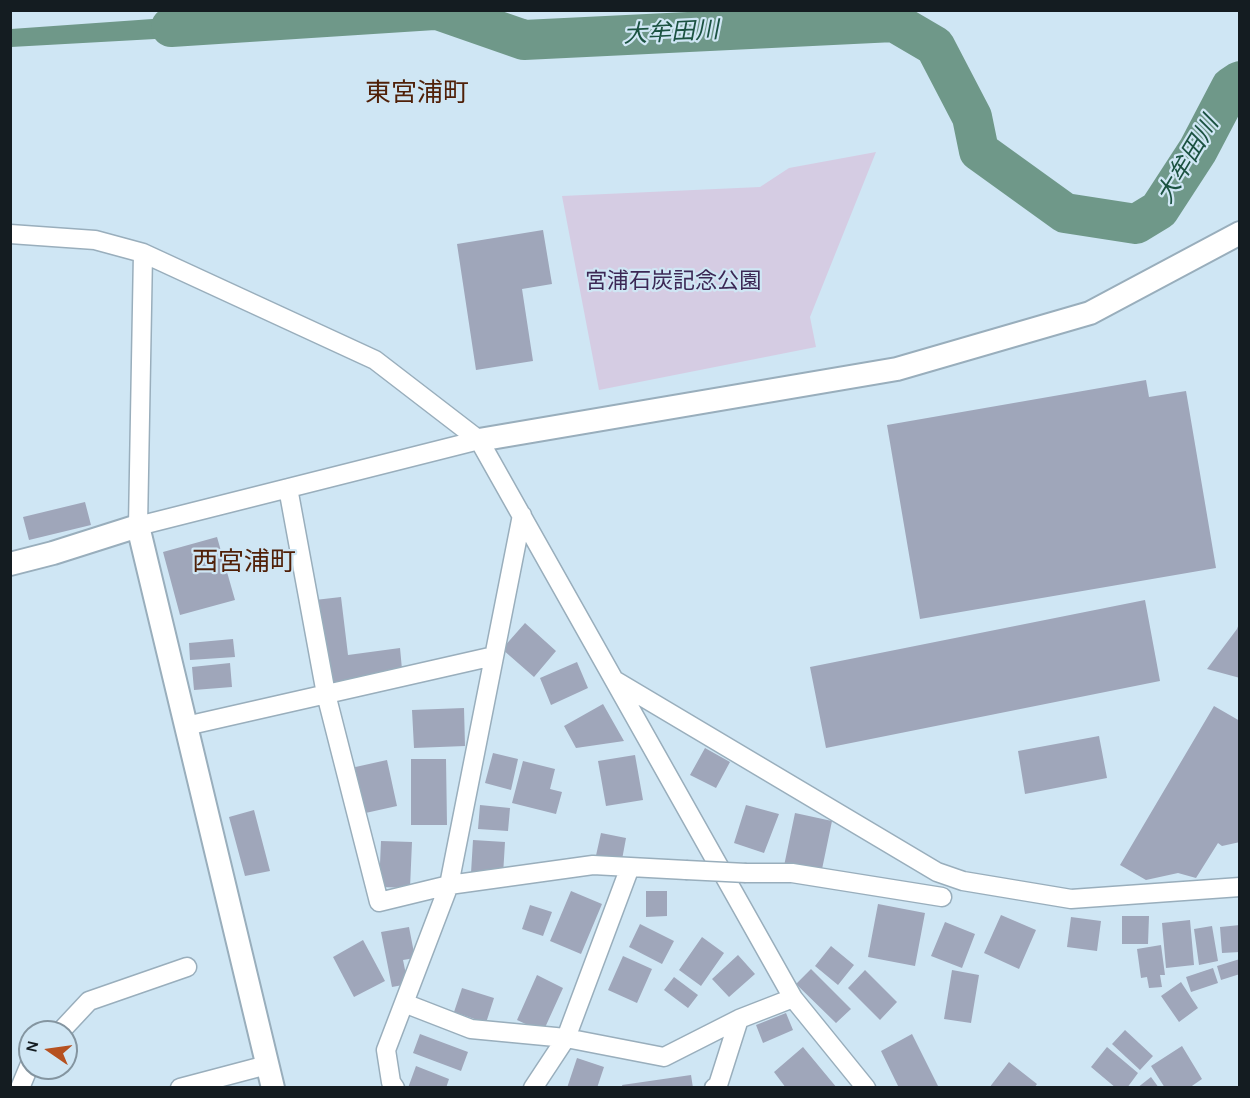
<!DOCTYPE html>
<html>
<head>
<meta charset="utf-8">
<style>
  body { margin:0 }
  #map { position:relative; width:1250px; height:1098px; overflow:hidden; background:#cfe6f4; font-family:Karla,sans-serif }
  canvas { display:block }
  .frame { position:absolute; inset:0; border:12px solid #141c21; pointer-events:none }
  .north { position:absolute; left:18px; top:1020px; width:60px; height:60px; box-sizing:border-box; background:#cfe6f4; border:2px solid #8495a0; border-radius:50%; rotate:283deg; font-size:16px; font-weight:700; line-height:24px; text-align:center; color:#141c21 }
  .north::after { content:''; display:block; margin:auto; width:21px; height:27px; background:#b65120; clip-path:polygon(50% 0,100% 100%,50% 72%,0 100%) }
</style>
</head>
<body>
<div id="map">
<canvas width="1250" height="1098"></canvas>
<div class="frame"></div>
<div class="north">N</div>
</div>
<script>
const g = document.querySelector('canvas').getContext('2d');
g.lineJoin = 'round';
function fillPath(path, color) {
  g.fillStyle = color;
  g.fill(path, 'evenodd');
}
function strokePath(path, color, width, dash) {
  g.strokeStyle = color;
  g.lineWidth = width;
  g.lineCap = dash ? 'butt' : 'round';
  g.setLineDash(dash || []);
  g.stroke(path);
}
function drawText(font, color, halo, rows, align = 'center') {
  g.font = font + ' Karla,"Noto Sans JP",sans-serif';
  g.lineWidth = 4.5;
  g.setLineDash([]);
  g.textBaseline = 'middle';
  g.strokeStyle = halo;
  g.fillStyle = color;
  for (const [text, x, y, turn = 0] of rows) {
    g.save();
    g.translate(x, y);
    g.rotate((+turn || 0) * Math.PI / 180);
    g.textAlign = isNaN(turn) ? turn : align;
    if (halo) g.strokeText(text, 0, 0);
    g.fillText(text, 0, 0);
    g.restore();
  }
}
fillPath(new Path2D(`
  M876,152L810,317L816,347L599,390L562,196L760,187L789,168Z`), '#d5cce3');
fillPath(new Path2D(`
  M209,15L245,34L11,47V29Z`), '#6f9889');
strokePath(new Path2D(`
  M438,10L524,40L894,22L935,46L972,117L979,151L1065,213L1136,224L1159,210L1198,150L1231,87L1240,81
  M171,27L434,10`), '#6f9889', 40);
fillPath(new Path2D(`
  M543,230L552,284L522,289L533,361L476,370L457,244Z
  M1146,380L1149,397L1186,391L1216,568L920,619L887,425Z
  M85,502L91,525L29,540L23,517Z
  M217,537L235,600L180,615L163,552Z
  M341,597L348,655L400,648L403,680L326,689L315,600Z
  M1145,600L1160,681L826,748L810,667Z
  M1240,621V678L1207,669L1237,629Z
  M525,623L556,651L534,677L502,649Z
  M233,639L235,657L190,660L189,643Z
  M577,662L588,688L551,705L540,678Z
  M230,663L232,687L194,690L192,667Z
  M603,704L624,741L576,748L564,726Z
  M1214,706L1240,721V842L1222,846L1218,843L1196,878L1178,873L1146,880L1120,865Z
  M464,708L465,746L414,748L412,710Z
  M1099,736L1107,778L1025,794L1018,751Z
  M705,748L730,762L716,788L690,775Z
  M493,753L518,759L511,790L485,783Z
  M635,755L643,800L606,806L598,761Z
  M411,759H446L447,825H411Z
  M387,760L397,806L361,814L351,768Z
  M523,761L555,769L550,789L562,792L556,814L512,803Z
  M480,805L510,808L508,831L478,829Z
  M746,805L779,814L764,853L734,843Z
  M254,810L270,871L245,876L229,817Z
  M795,813L832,821L821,874L784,866Z
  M601,833L626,838L621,865L595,860Z
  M473,840L505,842L503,875L471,873Z
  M381,841L412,842L410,888L379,887Z
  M571,891L602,904L581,954L550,941Z
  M646,891H667V916L646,917Z
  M878,904L925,913L915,966L868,957Z
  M530,905L552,912L543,936L522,929Z
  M1001,915L1036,930L1019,969L984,953Z
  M1122,916H1149L1148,944H1122Z
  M1071,917L1101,921L1097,951L1067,947Z
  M1190,920L1194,965L1166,968L1162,923Z
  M945,922L975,934L962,968L931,956Z
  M640,924L674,941L662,964L629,947Z
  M1240,925V952L1222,953L1220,927Z
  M1212,926L1218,961L1199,965L1194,929Z
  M409,927L415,958L403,960L408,984L392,987L381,932Z
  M702,937L724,953L701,986L679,970Z
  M363,940L385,981L354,997L333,957Z
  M1161,945L1165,975H1160L1162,987L1149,988L1147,977L1141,978L1137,949Z
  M831,946L854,965L838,985L815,966Z
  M738,955L755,974L729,997L712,979Z
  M623,956L652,969L637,1003L608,990Z
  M1240,959V974L1221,980L1217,966Z
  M1213,968L1218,983L1191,992L1186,977Z
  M811,969L851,1009L836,1023L796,984Z
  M865,970L897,1002L880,1020L848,988Z
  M952,970L979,975L971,1023L944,1019Z
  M537,975L563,988L543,1032L517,1020Z
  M674,977L698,995L688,1008L664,990Z
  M1181,982L1198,1008L1179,1022L1161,996Z
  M462,988L494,998L486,1023L454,1012Z
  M786,1013L793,1030L763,1043L756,1025Z
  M1125,1030L1153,1056L1140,1070L1112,1044Z
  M420,1034L468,1052L461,1071L413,1053Z
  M912,1034L939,1088H899L881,1051Z
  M1182,1046L1202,1079L1189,1088H1165L1151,1066Z
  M803,1047L837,1088H786L774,1072Z
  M1107,1047L1138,1073L1127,1088H1116L1091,1067Z
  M577,1058L604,1067L597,1088H567Z
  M1009,1062L1037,1084L1034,1088H989Z
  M416,1066L449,1079L446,1088H408Z
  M691,1075L693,1088H623L622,1085Z
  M1151,1077L1159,1088H1137Z`), '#9fa6ba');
const minor = new Path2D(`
  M10,234L95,240L143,253L375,360L479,440L793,998L866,1088
  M143,253L138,526L479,440
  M288,488L326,694L379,902L449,885L593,865L686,870
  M616,681L937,872L963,881L1071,899L1240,887
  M186,726L494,656
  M746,873H792L942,897
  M404,1003L471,1029L566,1038L664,1057L739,1019L793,998
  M60,1032L89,1001L187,967
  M20,1088L30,1064
  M180,1088L267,1065
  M395,1088L391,1082L386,1050L449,885L522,515
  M533,1088L566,1038L630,867
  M714,1088L718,1085L739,1019`);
const tertiary = new Path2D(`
  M479,440L897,369L1090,313L1240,233
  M10,564L53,553L138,526L273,1088`);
strokePath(minor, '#99aebc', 21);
strokePath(tertiary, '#99aebc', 26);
strokePath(minor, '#fff', 18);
strokePath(tertiary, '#fff', 22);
const minorBridge = new Path2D(`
  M686,870L746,873`);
strokePath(minorBridge, '#99aebc', 21, []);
strokePath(minorBridge, '#fff', 18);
drawText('22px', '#3c2855', '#cfe6f4', [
  ["宮浦石炭記念公園",673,282]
]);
drawText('italic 24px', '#1b5241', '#cfe6f4', [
  ["大牟田川",671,33,-3],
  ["大牟田川",1188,160,-59]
]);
drawText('26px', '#502008', '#cfe6f4', [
  ["東宮浦町",417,94],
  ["西宮浦町",244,563]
]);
</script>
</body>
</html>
